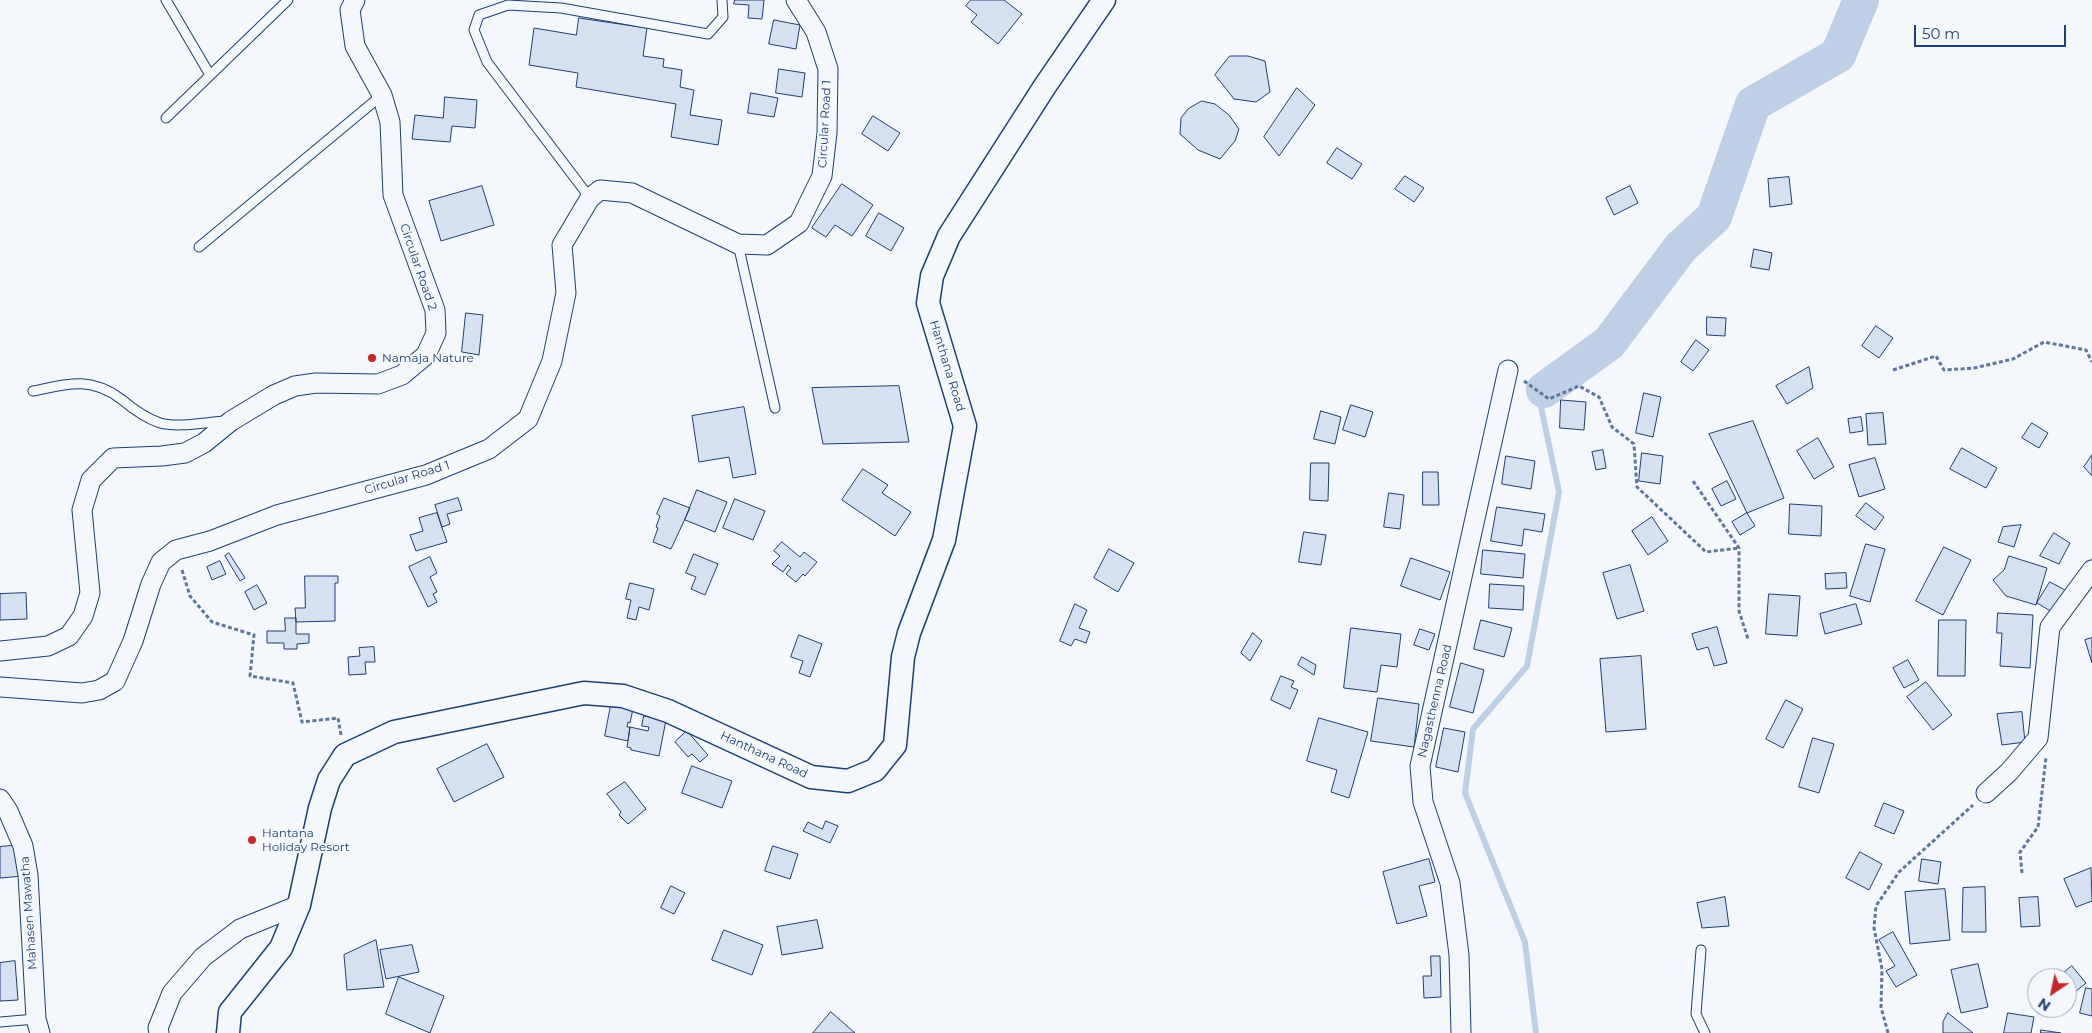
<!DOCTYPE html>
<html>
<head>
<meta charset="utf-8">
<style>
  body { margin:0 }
  #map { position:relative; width:2092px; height:1033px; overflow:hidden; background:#f4f7fb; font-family:Montserrat,sans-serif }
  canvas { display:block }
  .north { position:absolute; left:2027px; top:968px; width:50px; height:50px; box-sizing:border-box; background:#f4f7fb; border:1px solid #9eadc5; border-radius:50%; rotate:214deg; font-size:14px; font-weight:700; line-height:20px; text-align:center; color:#1d3f73 }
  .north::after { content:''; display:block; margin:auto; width:18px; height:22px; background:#c62828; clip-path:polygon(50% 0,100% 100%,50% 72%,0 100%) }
  .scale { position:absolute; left:1914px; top:25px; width:152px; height:22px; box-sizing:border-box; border:2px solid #1d3f73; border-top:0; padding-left:6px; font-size:15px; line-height:18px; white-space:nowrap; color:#1d3f73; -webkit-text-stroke:4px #f4f7fb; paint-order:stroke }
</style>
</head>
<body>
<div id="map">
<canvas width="2092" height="1033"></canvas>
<div class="north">N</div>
<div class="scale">50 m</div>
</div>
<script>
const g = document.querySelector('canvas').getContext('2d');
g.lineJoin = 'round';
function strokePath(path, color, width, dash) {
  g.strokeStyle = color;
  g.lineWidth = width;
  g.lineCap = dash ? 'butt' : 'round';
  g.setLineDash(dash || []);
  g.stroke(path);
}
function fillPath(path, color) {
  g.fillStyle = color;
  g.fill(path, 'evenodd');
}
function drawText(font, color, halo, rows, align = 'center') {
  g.font = font + ' Montserrat,sans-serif';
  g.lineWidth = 4;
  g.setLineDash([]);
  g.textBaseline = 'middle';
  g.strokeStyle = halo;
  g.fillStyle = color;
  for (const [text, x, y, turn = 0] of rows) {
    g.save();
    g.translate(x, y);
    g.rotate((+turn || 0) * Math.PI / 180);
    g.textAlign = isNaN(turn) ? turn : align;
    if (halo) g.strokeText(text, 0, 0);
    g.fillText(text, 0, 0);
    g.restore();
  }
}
strokePath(new Path2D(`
  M1536,1033L1525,942L1465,793L1473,729L1527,666L1559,492L1540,402`), '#bed0e5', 6);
strokePath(new Path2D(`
  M1544,390L1609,343L1681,247L1714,217L1753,104L1838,55L1861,0`), '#bed0e5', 36);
const building = new Path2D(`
  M735,0H764L762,19L748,18L749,5L734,4Z
  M971,0H1004L1022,14L998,44L971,22L977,15L966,6Z
  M579,18L647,28L643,56L664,59L663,67L682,70L680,87L694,90L690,115L722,120L718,145L671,137L676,104L576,87L578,73L529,65L534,28L576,35Z
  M774,20L800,25L796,49L769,44Z
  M1230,56H1248L1265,61L1270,92L1256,102L1234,99L1215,75Z
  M779,69L805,73L802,97L776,93Z
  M1297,88L1315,105L1279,156L1264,137Z
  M751,93L778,98L774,117L748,113Z
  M445,97L477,100L475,128L452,126L450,142L412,139L415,115L443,118Z
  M1202,101L1215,104L1229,115L1239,129L1235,141L1220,159L1198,150L1180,134L1181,118L1188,109Z
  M873,116L900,133L888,151L862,134Z
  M1337,148L1362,164L1352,179L1327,163Z
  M1405,176L1424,188L1414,202L1395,189Z
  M1789,177L1792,204L1770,207L1768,179Z
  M842,184L873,205L852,236L835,225L826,237L812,228Z
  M482,186L494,225L441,241L429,201Z
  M1630,186L1638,203L1614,215L1606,198Z
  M879,213L904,228L891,251L866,236Z
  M1754,249L1772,253L1769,270L1751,267Z
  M466,313L483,315L479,355L462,352Z
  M1707,317L1726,318L1725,336L1707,335Z
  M1876,326L1893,338L1879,358L1862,346Z
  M1696,340L1709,350L1693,371L1681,362Z
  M1809,367L1813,388L1787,404L1776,386Z
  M899,386L909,442L823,444L812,388Z
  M1644,393L1661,397L1653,437L1636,433Z
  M1561,400L1586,402L1584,430L1560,428Z
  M1351,405L1373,412L1365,437L1343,430Z
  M744,407L756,474L733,478L729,457L699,462L692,416Z
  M1321,411L1341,417L1335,444L1314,439Z
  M1883,413L1886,444L1868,445L1866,414Z
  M1861,417L1863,431L1850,433L1848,419Z
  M1753,421L1784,498L1747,513L1709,434Z
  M2032,423L2048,433L2039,448L2022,438Z
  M1818,438L1834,467L1814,479L1797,451Z
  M1962,448L1997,468L1986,488L1950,469Z
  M1603,450L1606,468L1596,470L1592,452Z
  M1642,453L1663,456L1660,484L1639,481Z
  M2092,455V476L2084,467Z
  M1506,456L1535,461L1531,489L1502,484Z
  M1875,458L1885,489L1859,497L1849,465Z
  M1311,463H1329L1328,501L1310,500Z
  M863,469L888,485L882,493L911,512L895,536L842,500Z
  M1423,472H1438L1439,505H1423Z
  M1727,481L1736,499L1721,506L1712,489Z
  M697,490L727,502L715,532L685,520Z
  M1389,493L1404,495L1400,529L1384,527Z
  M458,498L462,510L447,514L450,524L442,527L435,505Z
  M664,498L690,508L671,549L653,542L658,528L656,527L660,516L657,514Z
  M735,499L765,511L753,540L723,528Z
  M1866,503L1884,517L1875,530L1856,516Z
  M1790,504L1822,506L1821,536L1789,534Z
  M1497,507L1545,514L1542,532L1524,529L1522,546L1491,541Z
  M437,513L447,542L416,551L410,535L423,531L419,518Z
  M1747,513L1755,526L1740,535L1732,522Z
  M1652,517L1668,541L1648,555L1632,531Z
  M2021,525L2014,547L1998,542L2003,527Z
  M1304,532L1326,535L1321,565L1299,562Z
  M2054,533L2070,543L2059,564L2040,556Z
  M782,542L800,557L804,552L817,562L805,576L803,574L796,582L786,574L791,568L788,565L783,572L772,564L780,556L774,551Z
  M1866,544L1885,549L1870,602L1850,596Z
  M1944,547L1971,560L1943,615L1916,601Z
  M1109,549L1134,563L1118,592L1094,578Z
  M1483,550L1525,554L1523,578L1481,574Z
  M229,553L245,578L240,581L225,556Z
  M694,554L718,564L705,595L691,589L696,577L686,573Z
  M2009,556L2047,568L2036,605L2006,596L1993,580L2004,570Z
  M430,557L437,573L430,577L437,592L433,594L437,602L428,607L409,567Z
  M1411,558L1450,572L1440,600L1401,586Z
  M220,561L226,574L212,580L207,567Z
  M1630,565L1644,611L1617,619L1603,573Z
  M1846,573L1847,588L1826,589L1825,574Z
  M305,576H338V583H335V621L296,622L295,608H305Z
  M2050,582L2065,590L2052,612L2037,603Z
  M630,583L654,589L649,610L639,607L636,620L627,618L631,600L626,599Z
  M1490,584L1524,586L1523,610L1489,608Z
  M257,585L267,603L254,610L245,592Z
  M26,593L27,619L0,620V594Z
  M1769,594L1800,596L1797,636L1766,634Z
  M1075,604L1087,610L1079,628L1090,632L1086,643L1075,639L1071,646L1060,641Z
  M1856,604L1862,624L1825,634L1820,614Z
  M1998,613L2033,615L2030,668L2000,666L2002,633H1997Z
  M285,618H296V634H309V643L297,644V649H284V643H267V631H285Z
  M1481,620L1512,628L1504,657L1474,649Z
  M1939,620H1966L1965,676H1938Z
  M1717,627L1727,663L1714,666L1708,647L1697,650L1692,634Z
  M1351,628L1401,634L1397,667L1381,665L1377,692L1344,688Z
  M1420,629L1435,634L1429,650L1414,645Z
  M1253,633L1262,641L1250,661L1241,653Z
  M799,635L822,644L810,677L799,673L803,661L791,657Z
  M2092,638V663L2085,640Z
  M374,647L375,662H365L366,674L349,675L348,657L360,656L359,648Z
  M1641,656L1646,729L1606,732L1600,659Z
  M1302,657L1316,665L1314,675L1298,665Z
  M1908,660L1919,680L1904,688L1893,668Z
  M1461,663L1484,670L1473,713L1450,707Z
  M1281,676L1294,681L1291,687L1298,690L1290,709L1271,700Z
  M1926,682L1952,715L1933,730L1907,697Z
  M1378,698L1419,704L1414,747L1371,741Z
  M612,700L634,704L630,723L628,722L627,727H630L628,741L605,736Z
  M1786,700L1803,709L1783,748L1766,739Z
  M2022,712L2025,742L2002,745L1997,714Z
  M644,716L666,720L659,756L631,750V748L627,747L630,727L648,731L649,727L642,726Z
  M1319,718L1368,732L1349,798L1331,792L1337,770L1307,761Z
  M1444,728L1465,732L1458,772L1436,767Z
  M687,731L708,755L700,762L692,754L688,757L675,742Z
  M1813,738L1834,744L1819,793L1799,787Z
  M487,744L504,777L454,802L437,769Z
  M692,766L732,781L722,808L682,793Z
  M625,782L646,809L628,824L619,815L621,812L607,794Z
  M1884,803L1904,811L1894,834L1875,826Z
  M826,821L838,826L830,843L803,831L808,822L822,829Z
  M20,845L23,876L0,878V847Z
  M773,846L798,854L790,879L765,871Z
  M1860,852L1882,864L1869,890L1846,878Z
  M1429,859L1435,882L1419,886L1427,916L1397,924L1383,872Z
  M1922,859L1941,862L1938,884L1919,881Z
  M2091,868L2092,901L2076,907L2064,879Z
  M671,886L685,893L674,914L661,908Z
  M1985,887L1986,932H1962L1963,888Z
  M1945,889L1950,940L1910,944L1905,892Z
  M1725,897L1729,926L1702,928L1697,903Z
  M2038,897L2040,926L2021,927L2019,898Z
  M817,920L823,948L782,955L777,927Z
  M724,930L763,945L752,975L712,960Z
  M1893,932L1917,975L1896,987L1886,971L1895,966L1879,940Z
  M376,940L384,987L347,990L344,955Z
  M412,945L419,972L386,979L380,950Z
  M1431,956H1440L1441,997L1424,998L1423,976H1431Z
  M15,961L18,1000L0,1001V963Z
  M1978,964L1988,1007L1961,1013L1951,970Z
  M2072,966L2086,983L2070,996L2067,992V978H2057Z
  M399,977L444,996L430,1033L386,1014Z
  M2086,988L2092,989V1016L2080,1013Z
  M831,1012L855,1033H813Z
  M1948,1013L1973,1033H1943V1022Z
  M2008,1013L2034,1017L2031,1033H2004Z
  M2041,1030L2061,1033H2041Z`);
fillPath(building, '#d5e0f0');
strokePath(building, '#1d3f73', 1);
const service = new Path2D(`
  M166,0L210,75
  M166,118L288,0
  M590,198L487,62L474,30L479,15L508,5L561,8L708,34L723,17L722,0
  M738,244L775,408
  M199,247L382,95
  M33,391C67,384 90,376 121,399C133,409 145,418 160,423C178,428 207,422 226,421
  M1701,950L1696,1014L1705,1033
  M0,1022L36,1019`);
const minor = new Path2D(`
  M0,651L48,646L69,636L83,616L90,593L82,510L91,480L113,458L162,456L185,453L204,443L231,421L274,395L295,386L316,383L378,384L402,375L426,355L436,333L435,310L393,195L390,122L382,95L355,46L350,10L355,0
  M0,687L82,693L99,690L115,681L133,641L151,584L161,562L176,550L210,541L277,515L426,475L489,449L528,419L552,361L566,293L562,245L590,198L600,190L632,193L738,244L767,245L799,223L822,176L827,133L828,69L816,32L796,0
  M1986,793L2009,772L2038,738L2050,627L2092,570
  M0,799L8,811L23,846L28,875L36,1019L40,1033
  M159,1033L158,1028L172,993L203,957L240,929L299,905
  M1461,1033L1459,955L1450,883L1423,802L1420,766L1508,370`);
const tertiary = new Path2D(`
  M228,1033L230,1012L281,948L299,905L320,808L329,780L345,755L394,732L584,693L623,696L668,711L811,777L848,781L875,770L895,745L903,657L909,633L944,540L965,426L928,303L932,276L949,236L1045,86L1104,0`);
strokePath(service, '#1d3f73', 11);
strokePath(minor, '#1d3f73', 21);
strokePath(tertiary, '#1d3f73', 25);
strokePath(new Path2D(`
  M1893,370L1936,356L1944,370L1974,368L2013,359L2044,342L2086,350L2092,362
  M1524,381L1549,399L1579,386L1599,397L1612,427L1634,444L1637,487L1706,552L1739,548
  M1693,481L1739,548V611L1748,639
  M182,570L190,596L212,622L254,635L250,676L293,683L302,722L338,718L341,735
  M2022,873L2020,852L2038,827L2046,757
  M1888,1033L1881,1007L1882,969L1874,928L1876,906L1899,872L1973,805`), '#5e769c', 3, [4, 2.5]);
strokePath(service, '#f4f7fb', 9);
strokePath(minor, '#f4f7fb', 19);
strokePath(tertiary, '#f4f7fb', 22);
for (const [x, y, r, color] of [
  [372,358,5,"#c62828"],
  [252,840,5,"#c62828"]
]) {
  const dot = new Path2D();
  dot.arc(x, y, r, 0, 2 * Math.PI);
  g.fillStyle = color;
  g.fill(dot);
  strokePath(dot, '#f4f7fb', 2);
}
drawText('12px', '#1d3f73', '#f4f7fb', [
  ["Circular Road 1",825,124,-87],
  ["Circular Road 2",418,267,71],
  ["Hanthana Road",947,366,73],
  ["Circular Road 1",407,478,-17],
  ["Nagasthenna Road",1435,701,-77],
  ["Hanthana Road",764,755,25],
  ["Mahasen Mawatha",29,913,-94]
]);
drawText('12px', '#1d3f73', '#f4f7fb', [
  ["Namaja Nature",382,358],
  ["Hantana",262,833],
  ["Holiday Resort",262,847]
], 'left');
</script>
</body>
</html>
